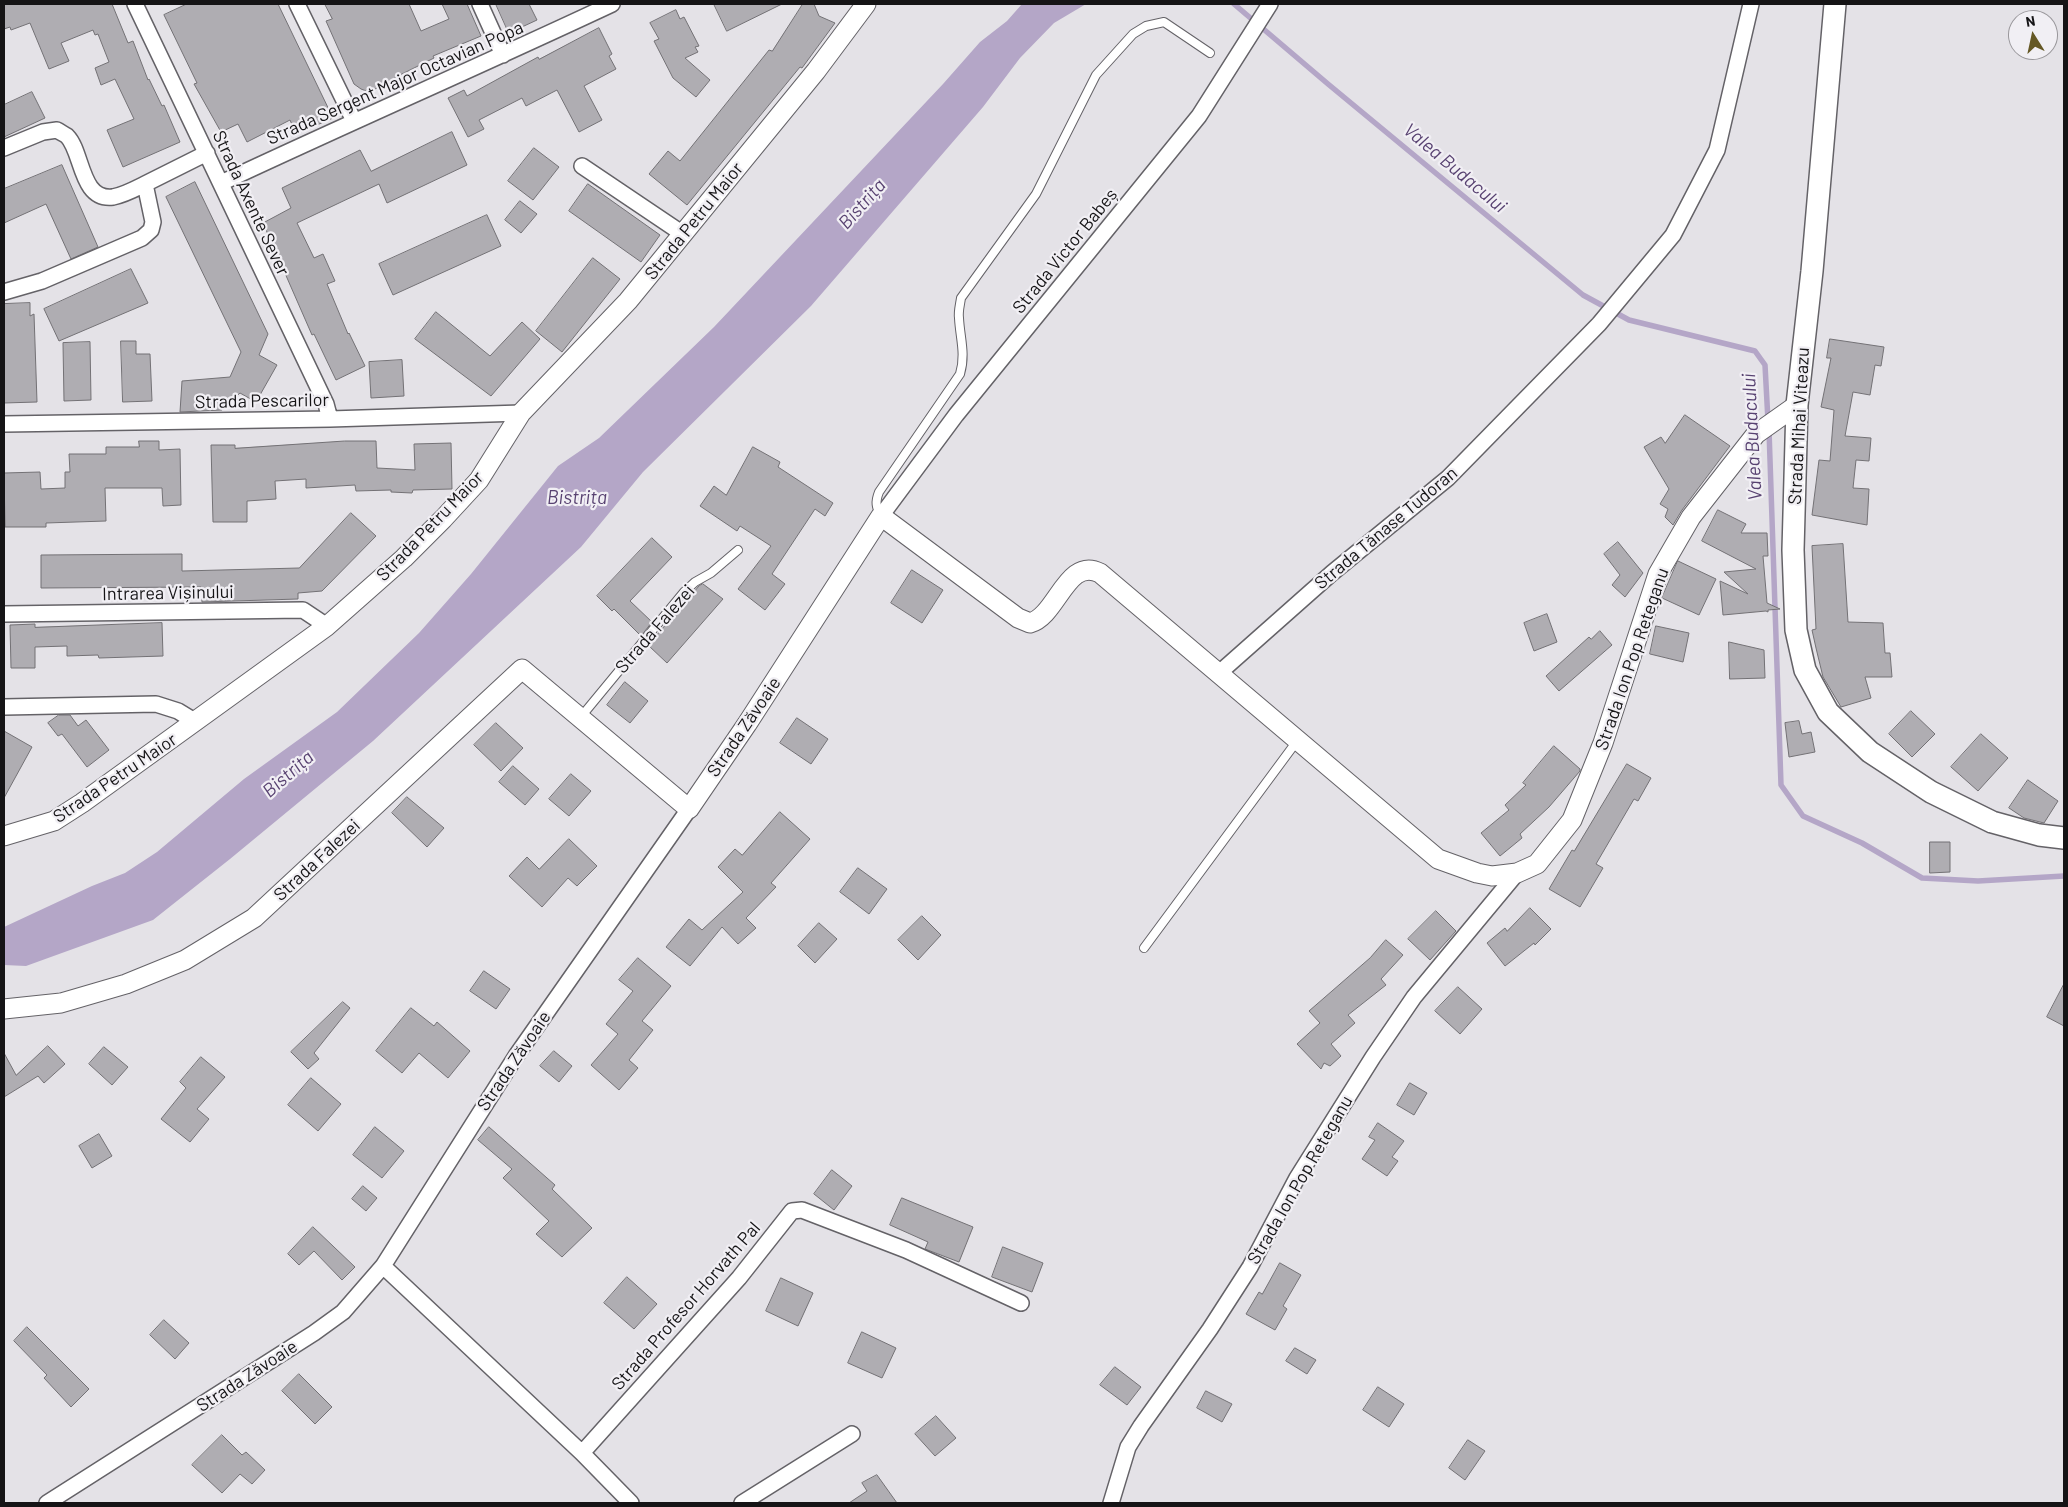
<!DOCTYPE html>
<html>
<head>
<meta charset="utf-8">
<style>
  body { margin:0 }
  #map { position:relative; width:2068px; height:1507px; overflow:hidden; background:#e4e2e7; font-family:Barlow,sans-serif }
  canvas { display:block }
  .frame { position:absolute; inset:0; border:5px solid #151416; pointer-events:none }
  .north { position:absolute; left:2008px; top:10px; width:50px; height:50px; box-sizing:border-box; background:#f1eff4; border:1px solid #99979b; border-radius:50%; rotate:350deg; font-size:14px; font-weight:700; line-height:20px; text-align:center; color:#151416 }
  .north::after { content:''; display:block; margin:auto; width:18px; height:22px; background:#655825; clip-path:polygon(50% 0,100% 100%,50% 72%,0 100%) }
</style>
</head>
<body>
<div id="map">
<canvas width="2068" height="1507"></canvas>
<div class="frame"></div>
<div class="north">N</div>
</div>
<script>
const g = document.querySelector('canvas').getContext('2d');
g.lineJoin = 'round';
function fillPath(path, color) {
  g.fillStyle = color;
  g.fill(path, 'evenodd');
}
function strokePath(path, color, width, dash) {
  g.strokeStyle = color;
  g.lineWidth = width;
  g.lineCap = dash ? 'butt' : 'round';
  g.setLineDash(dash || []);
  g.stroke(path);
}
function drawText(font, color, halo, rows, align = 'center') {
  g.font = font + ' Barlow,sans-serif';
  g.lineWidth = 4.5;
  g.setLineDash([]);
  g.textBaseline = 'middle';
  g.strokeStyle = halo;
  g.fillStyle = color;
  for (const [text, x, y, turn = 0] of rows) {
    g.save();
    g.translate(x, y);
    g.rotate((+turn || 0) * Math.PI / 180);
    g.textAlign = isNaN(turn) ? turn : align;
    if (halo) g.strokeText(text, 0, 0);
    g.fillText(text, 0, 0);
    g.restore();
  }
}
fillPath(new Path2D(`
  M1022,4H1086L1054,23L1020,58L983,107L811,306L643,472L581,547L373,741L230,859L153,920L26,966L4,965V927L92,886L125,873L157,852L244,779L337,712L419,633L471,574L558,466L599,438L714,327L943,84L980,42L1007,21Z`), '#b4a6c7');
strokePath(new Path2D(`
  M1234,4L1328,84L1583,295L1629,320L1755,351L1765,365L1768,421
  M1769,430L1781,785L1803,816L1862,843L1922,878L1978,881L2064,876`), '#b4a6c7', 5.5);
const building = new Path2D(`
  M4,4H112L128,43L133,41L148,80L149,79L162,106L164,105L180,142L123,167L107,130L134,119L115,79L101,85L95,68L109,62L98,34L95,35L93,30L61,43L69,61L49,69L30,23L11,30L10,27L4,29Z
  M187,4H278L333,118L296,134L290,120L247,142L238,124L221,132L194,84L197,83L164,15Z
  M325,4H409L421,31L449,19L442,4H467L481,36L433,56L434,58L394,78L395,79L369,92L361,89L354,84L326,21L332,19Z
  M496,4H529L537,20L509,33Z
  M714,4H782L727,31Z
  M803,4H814L819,16L835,23L802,68L800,67L687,205L649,174L668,151L680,161L769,50L772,51Z
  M676,10L680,19L684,17L699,46L695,47L698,52L685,58L710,80L696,97L673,78L654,41L659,39L650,23Z
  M599,28L612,54L609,56L616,69L584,86L602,120L579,132L557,90L526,106L522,98L479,120L484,129L468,137L448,98L464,90L467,96L538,57L539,59Z
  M32,92L45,118L4,137V105Z
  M452,132L467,165L387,203L379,184L297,223L314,258L323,254L335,281L327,284L348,334L349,333L365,366L336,380L314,334L312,335L263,223L291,208L282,188L360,150L371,171Z
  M534,148L559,167L533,200L508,181Z
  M62,165L98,247L71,259L46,204L4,223V189Z
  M195,182L268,334L259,355L277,365L256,402L240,393L222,410L180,412L182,381L230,377L241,352L166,197Z
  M588,184L660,235L641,262L569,211Z
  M520,201L537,214L521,233L505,220Z
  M487,215L501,246L393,295L379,264Z
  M593,258L620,279L562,352L536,331Z
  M131,269L148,303L59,341L44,309Z
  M30,303V316L34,314L37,402L4,403V304Z
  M436,312L490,356L522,322L540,339L491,396L415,339Z
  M1830,339L1884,347L1881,366L1875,365L1870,395L1853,392L1845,436L1871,438L1869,461L1856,460L1853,488L1869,489L1867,525L1812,515L1819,460L1830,461L1834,410L1821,407L1831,358H1827Z
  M121,341H136V354H150L152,401L123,402Z
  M90,342L91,400L64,401L63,343Z
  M402,360L404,396L371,398L369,362Z
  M1685,415L1730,446L1682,510L1673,525L1665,517L1668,509L1660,504L1669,489L1644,447L1661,437L1665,443Z
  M139,441H159V450L180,449L181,505L163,506L162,488H105L106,521L46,523V527H5L4,473L40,472L41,489L65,488V472H70L69,454H106V447H139Z
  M345,441H376L377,468L415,470L414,444L451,443L452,489L413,490L412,493L391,492V490L356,491L355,485L306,488V479L275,481L276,499L247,501V522H213L211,445H235V448Z
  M753,447L780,462L778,467L833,503L825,516L815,509L772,574L785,584L765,610L738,589L771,546L740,526L737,531L700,506L714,486L726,495Z
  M1718,510L1746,524L1741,533H1767L1768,556H1763L1767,603L1780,609L1768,610V612L1766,611L1723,615L1720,581L1748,594L1724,572L1756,569L1702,541Z
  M351,513L376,536L322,591L298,593V599L202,602L201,587L41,588V555L182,554V571L299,568Z
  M652,538L672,557L630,601L652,622L641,636L614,609L612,611L597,596Z
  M1618,542L1643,573L1625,597L1612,585L1620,575L1604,554Z
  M1843,544L1848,622L1883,623L1885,653H1890L1892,677H1865L1871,698L1841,707L1823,677L1816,648L1812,630L1816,629L1812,546Z
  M1678,561L1716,579L1699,615L1662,598Z
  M912,570L943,590L922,623L891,603Z
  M703,584L723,599L667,663L649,646V644L699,586Z
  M1547,614L1557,642L1534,651L1524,623Z
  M162,623L163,656L99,658L98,655L67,656V646L35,647V668H11L10,625L35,624V627Z
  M1656,626L1689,633L1683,662L1650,654Z
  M1600,631L1612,645L1559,691L1546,676L1589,637L1591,639Z
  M1729,642L1764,650L1765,678L1730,679Z
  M625,682L648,701L630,723L607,705Z
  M1911,711L1935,734L1912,757L1889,734Z
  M59,715H70L78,726L86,720L109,750L87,767L62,734L58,736L48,723Z
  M797,718L828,739L811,764L780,743Z
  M1799,721L1802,734L1811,732L1815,752L1789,757L1785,723Z
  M496,723L523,748L501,771L474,745Z
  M4,731L32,747L4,798Z
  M1981,734L2008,758L1978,791L1951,767Z
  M1554,746L1580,769V771L1549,807L1520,834L1522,838L1500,856L1481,833L1509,810L1505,805L1526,785L1523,783Z
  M1627,764L1651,778L1638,801L1634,799L1596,864L1603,868L1580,907L1549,889L1572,850L1574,851Z
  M513,766L539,789L525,805L499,782Z
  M571,774L591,791L569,816L549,799Z
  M2028,780L2058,801L2044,823L2024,818L2009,808Z
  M407,797L444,828L427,847L392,813Z
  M780,812L810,839L771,883L776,887L746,918L756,928L738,944L722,927L690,966L666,947L689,919L702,930L743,892L718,867L735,849L742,855Z
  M569,839L597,866L577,886L568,878L542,907L509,876L527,857L539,869Z
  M1930,842H1950V872L1930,873Z
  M858,868L887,889L869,914L840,892Z
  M1530,908L1551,929L1535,945L1534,943L1505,966L1487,943L1505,928L1507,931Z
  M1436,911L1456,931L1430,960L1408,939Z
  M922,916L941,935L918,960L898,940Z
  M819,923L837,939L815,963L798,946Z
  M1386,940L1403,955L1381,979L1386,985L1348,1015L1355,1023L1331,1044L1341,1056L1330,1066L1324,1063L1321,1069L1297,1044L1320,1023L1309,1011L1370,958Z
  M638,958L671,986L642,1021L653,1030L629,1060L638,1068L619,1090L591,1065L618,1034L606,1024L633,991L619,980Z
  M484,971L510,989L496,1009L470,991Z
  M2064,984V1026L2047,1017Z
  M1458,987L1482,1009L1460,1034L1435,1011Z
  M343,1002L350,1008L314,1053L319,1059L308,1069L291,1052Z
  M411,1008L434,1026L437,1022L470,1051L448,1078L419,1053L402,1073L376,1051Z
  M48,1046L65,1064L44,1083L38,1076L4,1097V1053L16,1075Z
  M104,1047L128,1067L112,1085L89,1064Z
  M554,1051L572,1066L559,1082L540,1066Z
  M201,1057L225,1077L197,1109L209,1119L190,1142L161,1119L186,1088L180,1082Z
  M311,1078L341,1104L318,1131L288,1105Z
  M1410,1083L1427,1093L1414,1115L1397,1105Z
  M1378,1123L1404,1141L1392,1157L1398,1161L1387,1176L1362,1159L1375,1140L1369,1137Z
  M375,1127L404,1151L382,1178L353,1155Z
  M489,1127L555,1185L552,1189L592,1228L562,1257L536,1234L549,1221L503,1178L512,1169L478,1140Z
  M99,1134L112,1156L92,1168L79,1146Z
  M832,1170L852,1186L834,1210L814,1194Z
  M363,1186L377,1198L366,1211L352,1199Z
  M902,1198L973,1227L959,1262L925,1249L928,1242L890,1225Z
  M313,1227L355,1267L342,1280L314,1251L299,1265L288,1254Z
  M1003,1247L1043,1263L1032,1292L992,1277Z
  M1280,1263L1301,1275L1283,1306L1287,1309L1275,1330L1246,1314L1259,1292L1262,1294Z
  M627,1277L657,1304L634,1329L604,1303Z
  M781,1278L813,1293L798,1326L766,1311Z
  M164,1320L189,1343L175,1359L150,1335Z
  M27,1327L89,1389L71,1407L44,1378L47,1375L14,1341Z
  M862,1332L896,1348L882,1378L848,1363Z
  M1295,1348L1316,1360L1307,1374L1286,1361Z
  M1115,1367L1141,1387L1127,1405L1100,1385Z
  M299,1374L332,1407L315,1424L282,1391Z
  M1378,1387L1404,1404L1389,1427L1363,1410Z
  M1206,1391L1232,1404L1222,1422L1197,1408Z
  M936,1416L956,1438L935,1456L915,1434Z
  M222,1435L242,1455L246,1452L265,1470L252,1484L240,1474L222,1493L192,1465Z
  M1468,1440L1485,1451L1465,1480L1449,1468Z
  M877,1475L897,1503H849L867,1491L862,1483Z`);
fillPath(building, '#afadb2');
strokePath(building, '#737175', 1);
const service = new Path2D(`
  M881,516C876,507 875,502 879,492L960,374C966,354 960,338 959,318C958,312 960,305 961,298L1036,194L1096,75L1133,34L1146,26L1164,22L1210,53
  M580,718L684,592L695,582L711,573L738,550
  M1144,948L1297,741`);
const minor = new Path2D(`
  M135,4L326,404L330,419
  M297,4L354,121
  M480,4L503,55
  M4,148L43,132L57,130C60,132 64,134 67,136C83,152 80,201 113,197C124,195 135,189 145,184
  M582,166L683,234
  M221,183C351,122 482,65 612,4
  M4,292L42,281L142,238L151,230L153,222L145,184L207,153
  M4,424L330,419L521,413
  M881,516L956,415L1199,116L1270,4
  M4,614L303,610L327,626
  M1218,674L1332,573L1448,478L1599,324L1673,235L1717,150L1751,4
  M4,707L156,704L178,711L196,722
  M383,1266L582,1453L631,1503
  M582,1453L739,1278L792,1211L802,1210L906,1250L1021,1303
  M47,1503L314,1333L343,1312L383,1266L516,1056L689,809
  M742,1503L852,1434
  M1111,1503L1128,1447L1141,1426L1210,1329L1250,1267L1297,1178L1373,1057L1414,997L1517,873`);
const tertiary = new Path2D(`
  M4,836L54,821L82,803L327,626L404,558L443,519L479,480L521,413L628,301L816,71L866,4
  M4,1009L61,1003L126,984L185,960L254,918L522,669L689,809L747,724L881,516L1018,618L1030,623C1057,616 1067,556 1100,573L1438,859L1477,873L1492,876L1517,873L1537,864L1572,820L1603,743L1658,574L1691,517L1756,434L1797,405`);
const secondary = new Path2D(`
  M1835,4L1812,271L1797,405L1793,550L1796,630L1805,670L1828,712L1870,752L1931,792L1992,822L2039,835L2064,838`);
strokePath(service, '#646267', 10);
strokePath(minor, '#646267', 18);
strokePath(tertiary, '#646267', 21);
strokePath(secondary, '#646267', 24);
strokePath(service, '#fff', 8);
strokePath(minor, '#fff', 15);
strokePath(tertiary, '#fff', 19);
strokePath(secondary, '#fff', 21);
drawText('18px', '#151416', '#f1eff4', [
  ["Strada Sergent Major Octavian Popa",395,83,-24],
  ["Strada Axente Sever",251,203,65],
  ["Strada Petru Maior",694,221,-51],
  ["Strada Victor Babeș",1065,251,-51],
  ["Strada Pescarilor",262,401,-1],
  ["Strada Mihai Viteazu",1799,426,-87],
  ["Strada Petru Maior",430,526,-46],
  ["Strada Tănase Tudoran",1386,528,-40],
  ["Intrarea Vișinului",168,593,-1],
  ["Strada Falezei",655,629,-49],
  ["Strada Ion Pop Reteganu",1632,659,-71],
  ["Strada Zăvoaie",744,727,-56],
  ["Strada Petru Maior",115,778,-34],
  ["Strada Falezei",317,860,-43],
  ["Strada Zăvoaie",514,1061,-56],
  ["Strada Ion Pop Reteganu",1300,1180,-60],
  ["Strada Profesor Horvath Pal",686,1306,-49],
  ["Strada Zăvoaie",247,1376,-33]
]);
drawText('italic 19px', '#584271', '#f1eff4', [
  ["Valea Budacului",1455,168,40],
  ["Bistrița",862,204,-48],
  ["Valea Budacului",1752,437,-93],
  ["Bistrița",577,498],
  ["Bistrița",288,774,-41]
]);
</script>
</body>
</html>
